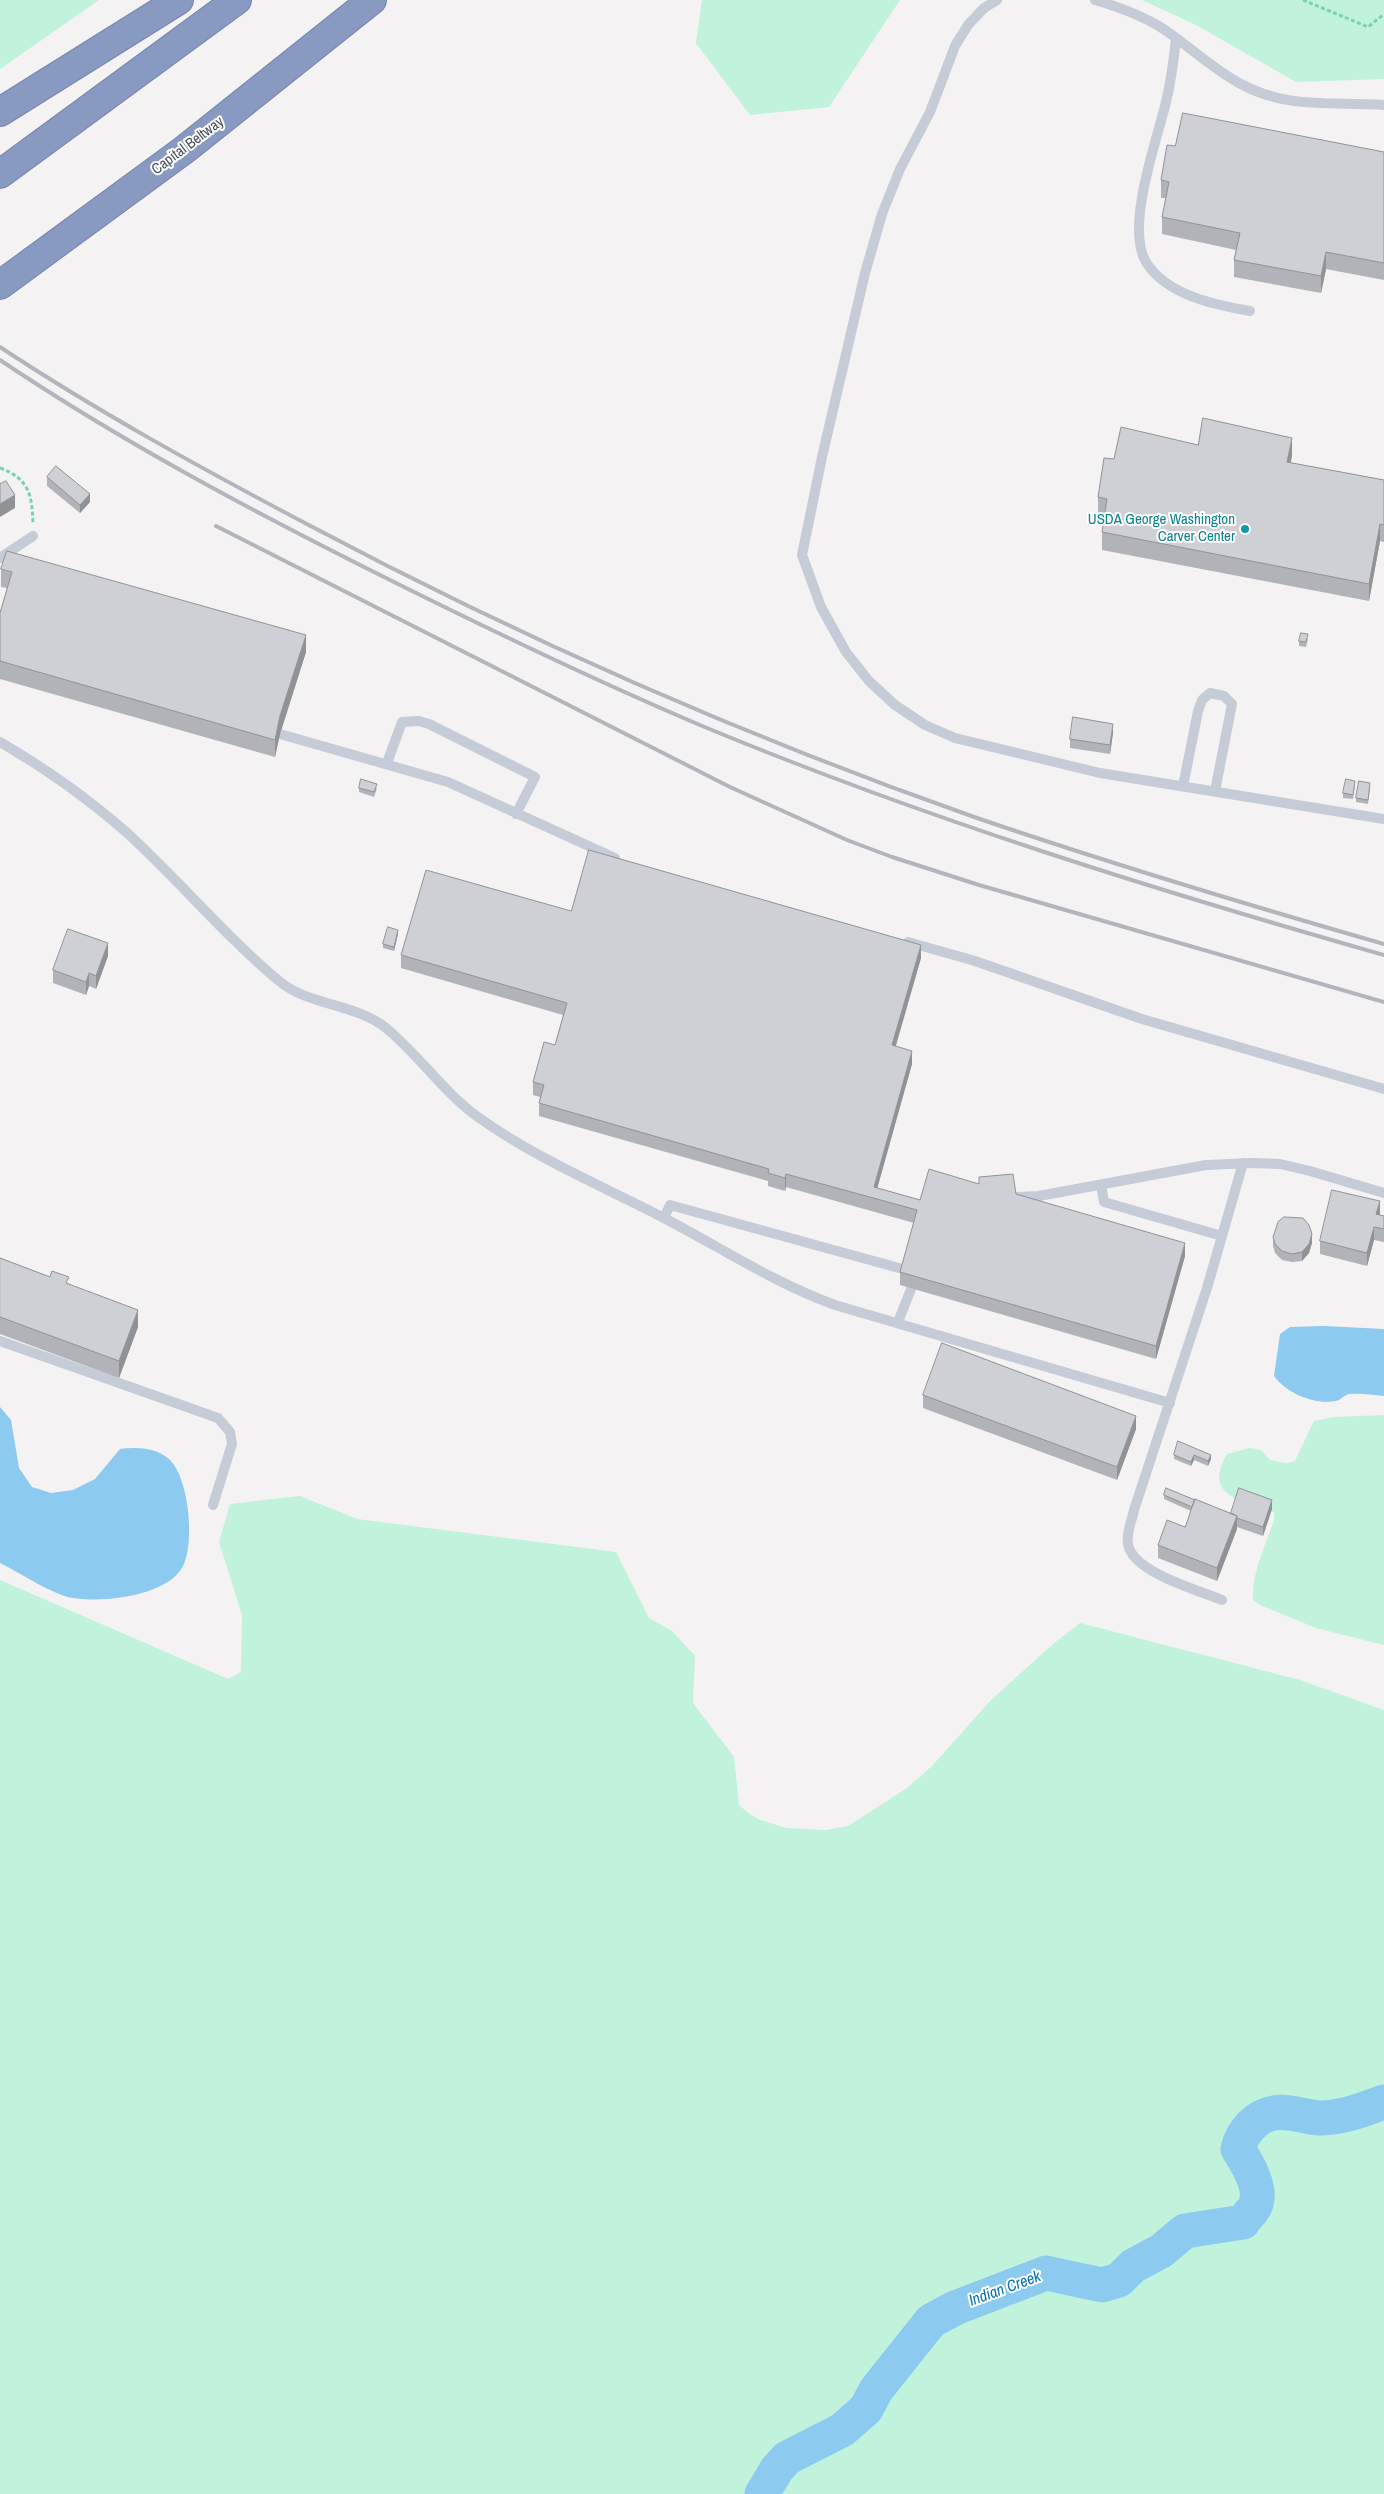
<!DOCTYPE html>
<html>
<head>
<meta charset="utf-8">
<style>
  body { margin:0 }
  canvas { display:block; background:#f4f2f2 }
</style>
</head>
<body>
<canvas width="1384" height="2494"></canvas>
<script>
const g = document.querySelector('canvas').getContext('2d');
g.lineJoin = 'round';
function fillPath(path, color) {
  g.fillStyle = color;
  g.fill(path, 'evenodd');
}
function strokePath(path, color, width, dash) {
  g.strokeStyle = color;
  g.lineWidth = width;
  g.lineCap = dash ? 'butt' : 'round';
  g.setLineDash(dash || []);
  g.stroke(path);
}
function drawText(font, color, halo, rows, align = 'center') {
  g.font = font + ' "Archivo Narrow",sans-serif';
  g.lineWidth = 4;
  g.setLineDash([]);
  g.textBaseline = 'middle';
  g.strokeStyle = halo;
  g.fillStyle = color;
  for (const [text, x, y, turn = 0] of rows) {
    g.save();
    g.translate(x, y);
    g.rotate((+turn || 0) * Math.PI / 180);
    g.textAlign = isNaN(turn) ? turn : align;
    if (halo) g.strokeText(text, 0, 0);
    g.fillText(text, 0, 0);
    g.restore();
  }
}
fillPath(new Path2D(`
  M0,0H99L0,69Z
  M702,0H900L829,107L750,115L696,43Z
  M1142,0H1384V79L1296,82L1196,25Z
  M1384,1415V1645L1316,1628L1260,1605L1253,1600C1252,1579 1259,1561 1266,1542C1269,1530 1276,1524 1274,1512C1242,1501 1202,1496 1227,1454L1250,1448L1261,1450L1270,1460L1286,1463L1295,1461L1314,1421L1334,1417Z
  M300,1496L357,1519L616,1552L649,1618L672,1631L695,1656L693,1703L734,1757L739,1805L747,1812L758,1819L786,1828L826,1830L848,1826L907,1788L932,1766L991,1700L1053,1644L1080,1623L1300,1680L1384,1710V2494H0V1580L228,1679L241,1672L242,1615L219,1542L230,1504Z`), '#c0f2dc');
fillPath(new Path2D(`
  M1324,1326L1384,1329V1396C1373,1395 1360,1393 1349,1394C1344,1395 1341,1400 1336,1401C1314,1405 1286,1393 1274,1376L1280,1334L1290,1327Z
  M0,1407L11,1420L19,1468L32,1487L51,1493L73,1490L95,1479L120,1449C136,1447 156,1447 170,1460C189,1479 195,1543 183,1566C168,1597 97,1604 68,1597C47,1591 20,1573 0,1563Z`), '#8ccaf0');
strokePath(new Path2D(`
  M762,2494L777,2469L787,2458L842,2430L866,2409L876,2390L931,2321L955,2308L1046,2273L1102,2285L1119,2280L1133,2266L1161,2251L1185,2231L1243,2222C1246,2217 1253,2211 1255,2206C1263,2189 1247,2163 1238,2149C1242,2132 1256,2116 1274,2113C1289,2110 1306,2118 1321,2118C1343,2118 1364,2109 1384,2102`), '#8ccaf0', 35);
const highway = new Path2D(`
  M0,112L179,0
  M0,174L237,0
  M0,285L184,150L372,0`);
strokePath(highway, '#7385ae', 30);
strokePath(new Path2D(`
  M1303,0L1368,27L1384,14
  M0,468C30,479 32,496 33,524`), '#76d2b5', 3, [4, 2.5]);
strokePath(new Path2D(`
  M997,0L984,8L968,25L955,46L930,112L900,169L882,214L865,273L822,457L802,555L821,607L846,652L869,681L895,705L925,725L955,738L1100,773L1384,819
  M1095,0C1119,7 1144,16 1165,30C1190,47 1213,69 1239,83C1287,110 1332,101 1384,105
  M1176,38C1174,59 1171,81 1166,102C1157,140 1125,227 1146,262C1166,295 1215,305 1250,311
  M0,558L33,536
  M280,734L448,782L615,858
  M0,742C45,768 86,797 125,831C178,879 224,935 279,981C309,1006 354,1003 386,1028C419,1055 443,1092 478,1117C535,1158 600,1185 662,1217C720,1247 774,1283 835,1305L1170,1403
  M387,763L402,722L419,721L429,724L535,777L516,814
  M1183,786L1198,711L1202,700L1210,693L1224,696L1232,704L1215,791
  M908,942L975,961L1142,1019L1384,1089
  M1101,1185L1104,1202L1222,1236
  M1015,1197L1039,1196L1206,1165L1252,1163L1280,1164L1310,1171L1384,1193
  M664,1218L670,1205L899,1268
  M898,1322L911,1289
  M0,1341L218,1418L230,1432L232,1444L213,1505
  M1222,1600C1198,1590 1132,1572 1128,1544C1126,1534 1132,1520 1134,1510L1207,1288L1243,1163`), '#c5cbd7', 10);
strokePath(highway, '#889ac2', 28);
strokePath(new Path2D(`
  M0,347C97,411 199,467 303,522C519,637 746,737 977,818C1112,864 1248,905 1384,944
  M0,360C122,442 252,511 384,577C490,630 598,682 707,728C927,819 1155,890 1384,955
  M216,526L730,787L847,840L892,857L979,885L1384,1002`), '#b4b5bc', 4);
fillPath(new Path2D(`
  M1175,146L1384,152V280L1326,269L1321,293L1234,277V260L1236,250L1162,234V217L1166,198H1161V180Z
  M1198,445L1292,455L1291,463L1384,480V542L1380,541L1369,601L1102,550V532L1104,516L1098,514V497L1114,459Z
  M47,477L90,502L80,513L47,486Z
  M1,569L306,652L280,734L275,757L0,679V613L7,588L1,587Z
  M1308,639L1306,647L1299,646V641Z
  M1113,733L1110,754L1070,748V739Z
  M1355,785L1353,799L1343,798V793Z
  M359,788H377L374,797L359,792Z
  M1370,788L1368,804L1356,802V798Z
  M571,911L921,958L896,1046L912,1064L877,1188L920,1200L979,1183V1177L1016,1194L1185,1256L1156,1359L900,1285V1272L914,1223L786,1187L785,1191L768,1186V1181L539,1116V1103L540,1097L533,1095V1082L555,1045L563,1015L401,968V955Z
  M398,934L394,951L383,948V944Z
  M108,956L96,989L89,986L86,995L53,983V970Z
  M1380,1215L1384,1216V1242L1374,1240L1367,1266L1320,1254V1241Z
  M1273,1237L1312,1243L1309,1253L1302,1261L1292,1262L1282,1260L1275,1253L1273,1246Z
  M0,1258L69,1284L138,1327L119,1378L0,1334Z
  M923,1395L1136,1429L1117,1480L923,1408Z
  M1174,1455H1211V1459L1208,1466L1194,1460L1191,1466L1174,1459Z
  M1164,1495L1195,1500L1231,1513L1272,1509L1263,1536L1237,1527V1529L1217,1581L1158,1558V1545L1185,1527L1191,1511L1164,1499Z`), '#b1b3b8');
fillPath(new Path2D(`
  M1326,252V269L1321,293V276Z
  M1292,438V455L1287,479V462Z
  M90,494V502L80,513V505Z
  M15,495V508L0,517V504Z
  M1380,524V541L1369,601V584Z
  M306,635V652L280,734L275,757V740L280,716Z
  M1113,724V733L1110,754V745Z
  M398,930V934L394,951V947Z
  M108,943V956L96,989V976Z
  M921,945V958L892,1058V1045Z
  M89,973V986L86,995V982Z
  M912,1051V1064L874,1200V1187Z
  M786,1174V1187L785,1191V1178Z
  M1380,1201V1214L1376,1227V1214Z
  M1374,1227V1240L1367,1266V1253Z
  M1312,1234V1243L1309,1253L1302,1261V1252Z
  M1185,1243V1256L1156,1359V1346Z
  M138,1310V1327L119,1378V1361Z
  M1136,1416V1429L1117,1480V1467Z
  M1194,1455V1460L1191,1466V1462Z
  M1211,1455V1459L1208,1466V1461Z
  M1272,1500V1509L1263,1536V1527Z
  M1237,1516V1529L1217,1581V1568Z`), '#909296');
const building = new Path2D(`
  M1183,113L1384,152V263L1326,252L1321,276L1234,260L1240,233L1162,217L1169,182L1161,180L1167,145L1175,146Z
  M1203,418L1292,438L1287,462L1384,480V525L1380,524L1369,584L1102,532L1107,499L1098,497L1104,458L1114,459L1121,427L1198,445Z
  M56,466L90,494L80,505L47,477Z
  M6,481L15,495L0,504V484Z
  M7,551L306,635L280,716L275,740L0,661V613L12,572L1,569Z
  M1301,633L1308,634L1306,642L1299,641Z
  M1073,717L1113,724L1110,745L1070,739Z
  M361,779L377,784L374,792L359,788Z
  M1346,779L1355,781L1353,795L1343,793Z
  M1359,781L1370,783L1368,800L1356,798Z
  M589,850L921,945L892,1045L912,1051L874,1187L920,1200L929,1169L979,1184V1177L1013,1174L1016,1194L1185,1243L1156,1346L900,1272L917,1210L786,1174L785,1178L768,1173L769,1169L539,1103L544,1085L533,1082L544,1042L555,1045L567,1003L401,955L426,870L571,911Z
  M388,927L398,930L394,947L383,944Z
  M68,929L108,943L96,976L89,973L86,982L53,970Z
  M1332,1190L1380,1201L1376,1214L1384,1216V1229L1374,1227L1367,1253L1320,1241Z
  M1284,1217L1303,1218L1309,1225L1312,1234L1309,1244L1302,1252L1292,1254L1282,1251L1275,1244L1273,1237L1278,1222Z
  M0,1258L50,1277L52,1271L69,1277L66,1283L138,1310L119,1361L0,1317Z
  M942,1343L1136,1416L1117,1467L923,1395Z
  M1178,1441L1211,1455L1208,1461L1194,1455L1191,1462L1174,1455Z
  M1166,1488L1195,1500L1192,1507L1164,1495Z
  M1239,1488L1272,1500L1263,1527L1237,1518V1516L1231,1513Z
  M1195,1499L1237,1516L1217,1568L1158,1545L1167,1520L1185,1527Z`);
fillPath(building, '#ced0d6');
strokePath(building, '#909296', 1);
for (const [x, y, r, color] of [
  [1245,529,5,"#0f9aa8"]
]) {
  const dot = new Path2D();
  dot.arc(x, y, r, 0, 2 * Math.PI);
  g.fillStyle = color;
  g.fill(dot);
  strokePath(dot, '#fff', 2);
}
drawText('15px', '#495161', '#fff', [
  ["Capital Beltway",188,146,-37]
]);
drawText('15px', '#0d838f', '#fff', [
  ["USDA George Washington",1235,520],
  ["Carver Center",1235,537]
], 'right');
drawText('italic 16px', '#0672b6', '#fff', [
  ["Indian Creek",1005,2289,-20]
]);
</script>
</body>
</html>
